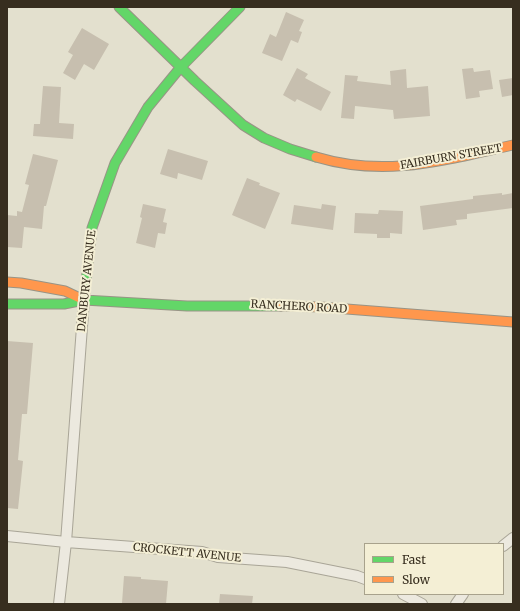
<!DOCTYPE html>
<html>
<head>
<meta charset="utf-8">
<style>
  body { margin:0 }
  #map { position:relative; width:520px; height:611px; overflow:hidden; background:#e3e0ce; font-family:Merriweather,serif }
  canvas { display:block }
  .frame { position:absolute; inset:0; border:8px solid #372e1f; pointer-events:none }
  .legend { position:absolute; left:364px; top:543px; width:140px; height:52px; box-sizing:border-box; background:#f4efd5; border:1px solid #a8a28c; margin:0; padding:5px 7px; list-style:none; font-size:12px; color:#372e1f }
  .legend li { display:flex; align-items:center; gap:8px; height:20px }
  .legend b { width:20px; border:1px solid #a8a28c }
</style>
</head>
<body>
<div id="map">
<canvas width="520" height="611"></canvas>
<div class="frame"></div>
<ul class="legend">
<li><b style="height:5px;background:#63d668"></b>Fast</li>
<li><b style="height:5px;background:#ff974d"></b>Slow</li>
</ul>
</div>
<script>
const g = document.querySelector('canvas').getContext('2d');
g.lineJoin = 'round';
function fillPath(path, color) {
  g.fillStyle = color;
  g.fill(path, 'evenodd');
}
function strokePath(path, color, width, dash) {
  g.strokeStyle = color;
  g.lineWidth = width;
  g.lineCap = dash ? 'butt' : 'round';
  g.setLineDash(dash || []);
  g.stroke(path);
}
function drawText(font, color, halo, rows, align = 'center') {
  g.font = font + ' Merriweather,serif';
  g.lineWidth = 4;
  g.setLineDash([]);
  g.textBaseline = 'middle';
  g.strokeStyle = halo;
  g.fillStyle = color;
  for (const [text, x, y, turn = 0] of rows) {
    g.save();
    g.translate(x, y);
    g.rotate((+turn || 0) * Math.PI / 180);
    g.textAlign = isNaN(turn) ? turn : align;
    if (halo) g.strokeText(text, 0, 0);
    g.fillText(text, 0, 0);
    g.restore();
  }
}
fillPath(new Path2D(`
  M286,12L304,20L299,31L302,32L298,43L291,40L282,61L262,53L270,34L276,37Z
  M82,28L109,44L94,70L84,64L75,80L63,73L73,55L68,52Z
  M297,68L308,74L305,78L331,92L321,111L297,99L295,102L283,95Z
  M473,68L474,72L490,70L493,89L479,91L480,97L466,99L462,69Z
  M406,69L407,88L428,86L430,116L394,119L393,110L355,106L354,119L341,118L345,75L358,76L357,81L391,85L390,71Z
  M513,78V95L502,97L499,80Z
  M43,86L61,87L59,123L74,124L73,139L33,136L34,124H40Z
  M168,149L208,161L202,180L178,173L177,179L160,174Z
  M33,154L58,160L46,206H44L42,229L24,227L22,248L7,247V215L17,216V211L22,212L29,185L25,184Z
  M247,178L260,183L259,185L280,193L265,229L232,215Z
  M502,193V195L513,193V208L467,214V219L456,220L457,225L423,230L420,206L473,199V196Z
  M143,204L166,209L163,222L167,223L165,234L158,233L155,248L136,243L142,218L140,217Z
  M322,204L336,206L333,230L291,224L294,205L321,209Z
  M379,210L403,211L402,234L390,233V238H377V234L354,233L355,213L378,214Z
  M7,341L33,343L27,414H22L18,460L23,461L18,509L7,508Z
  M124,576L141,577V579L168,581L166,604L122,603Z
  M220,594L253,596L252,604H219Z`), '#c7bfaf');
const street = new Path2D(`
  M7,536L66,542L202,552L218,557L287,562L357,576L365,579
  M503,546L513,538
  M403,594L422,604
  M59,604L66,542L84,300
  M456,604L463,594`);
const fast = new Path2D(`
  M119,7L195,81L243,125L264,138L290,149L316,157
  M84,300L92,228L115,163L148,107L180,68L240,7
  M7,304H64L84,300L187,306H281`);
const slow = new Path2D(`
  M316,157C386,178 444,160 513,145
  M7,282L21,283L65,291L84,300
  M281,306L321,307L513,322`);
strokePath(street, '#a9a597', 12);
strokePath(fast, '#989486', 11);
strokePath(slow, '#989486', 11);
strokePath(street, '#ece9df', 10);
strokePath(fast, '#63d668', 9);
strokePath(slow, '#ff974d', 9);
drawText('11px', '#372e1f', '#f4efd5', [
  ["FAIRBURN STREET",451,157,-10],
  ["DANBURY AVENUE",87,281,-84],
  ["RANCHERO ROAD",299,307,3],
  ["CROCKETT AVENUE",187,553,6]
]);
</script>
</body>
</html>
